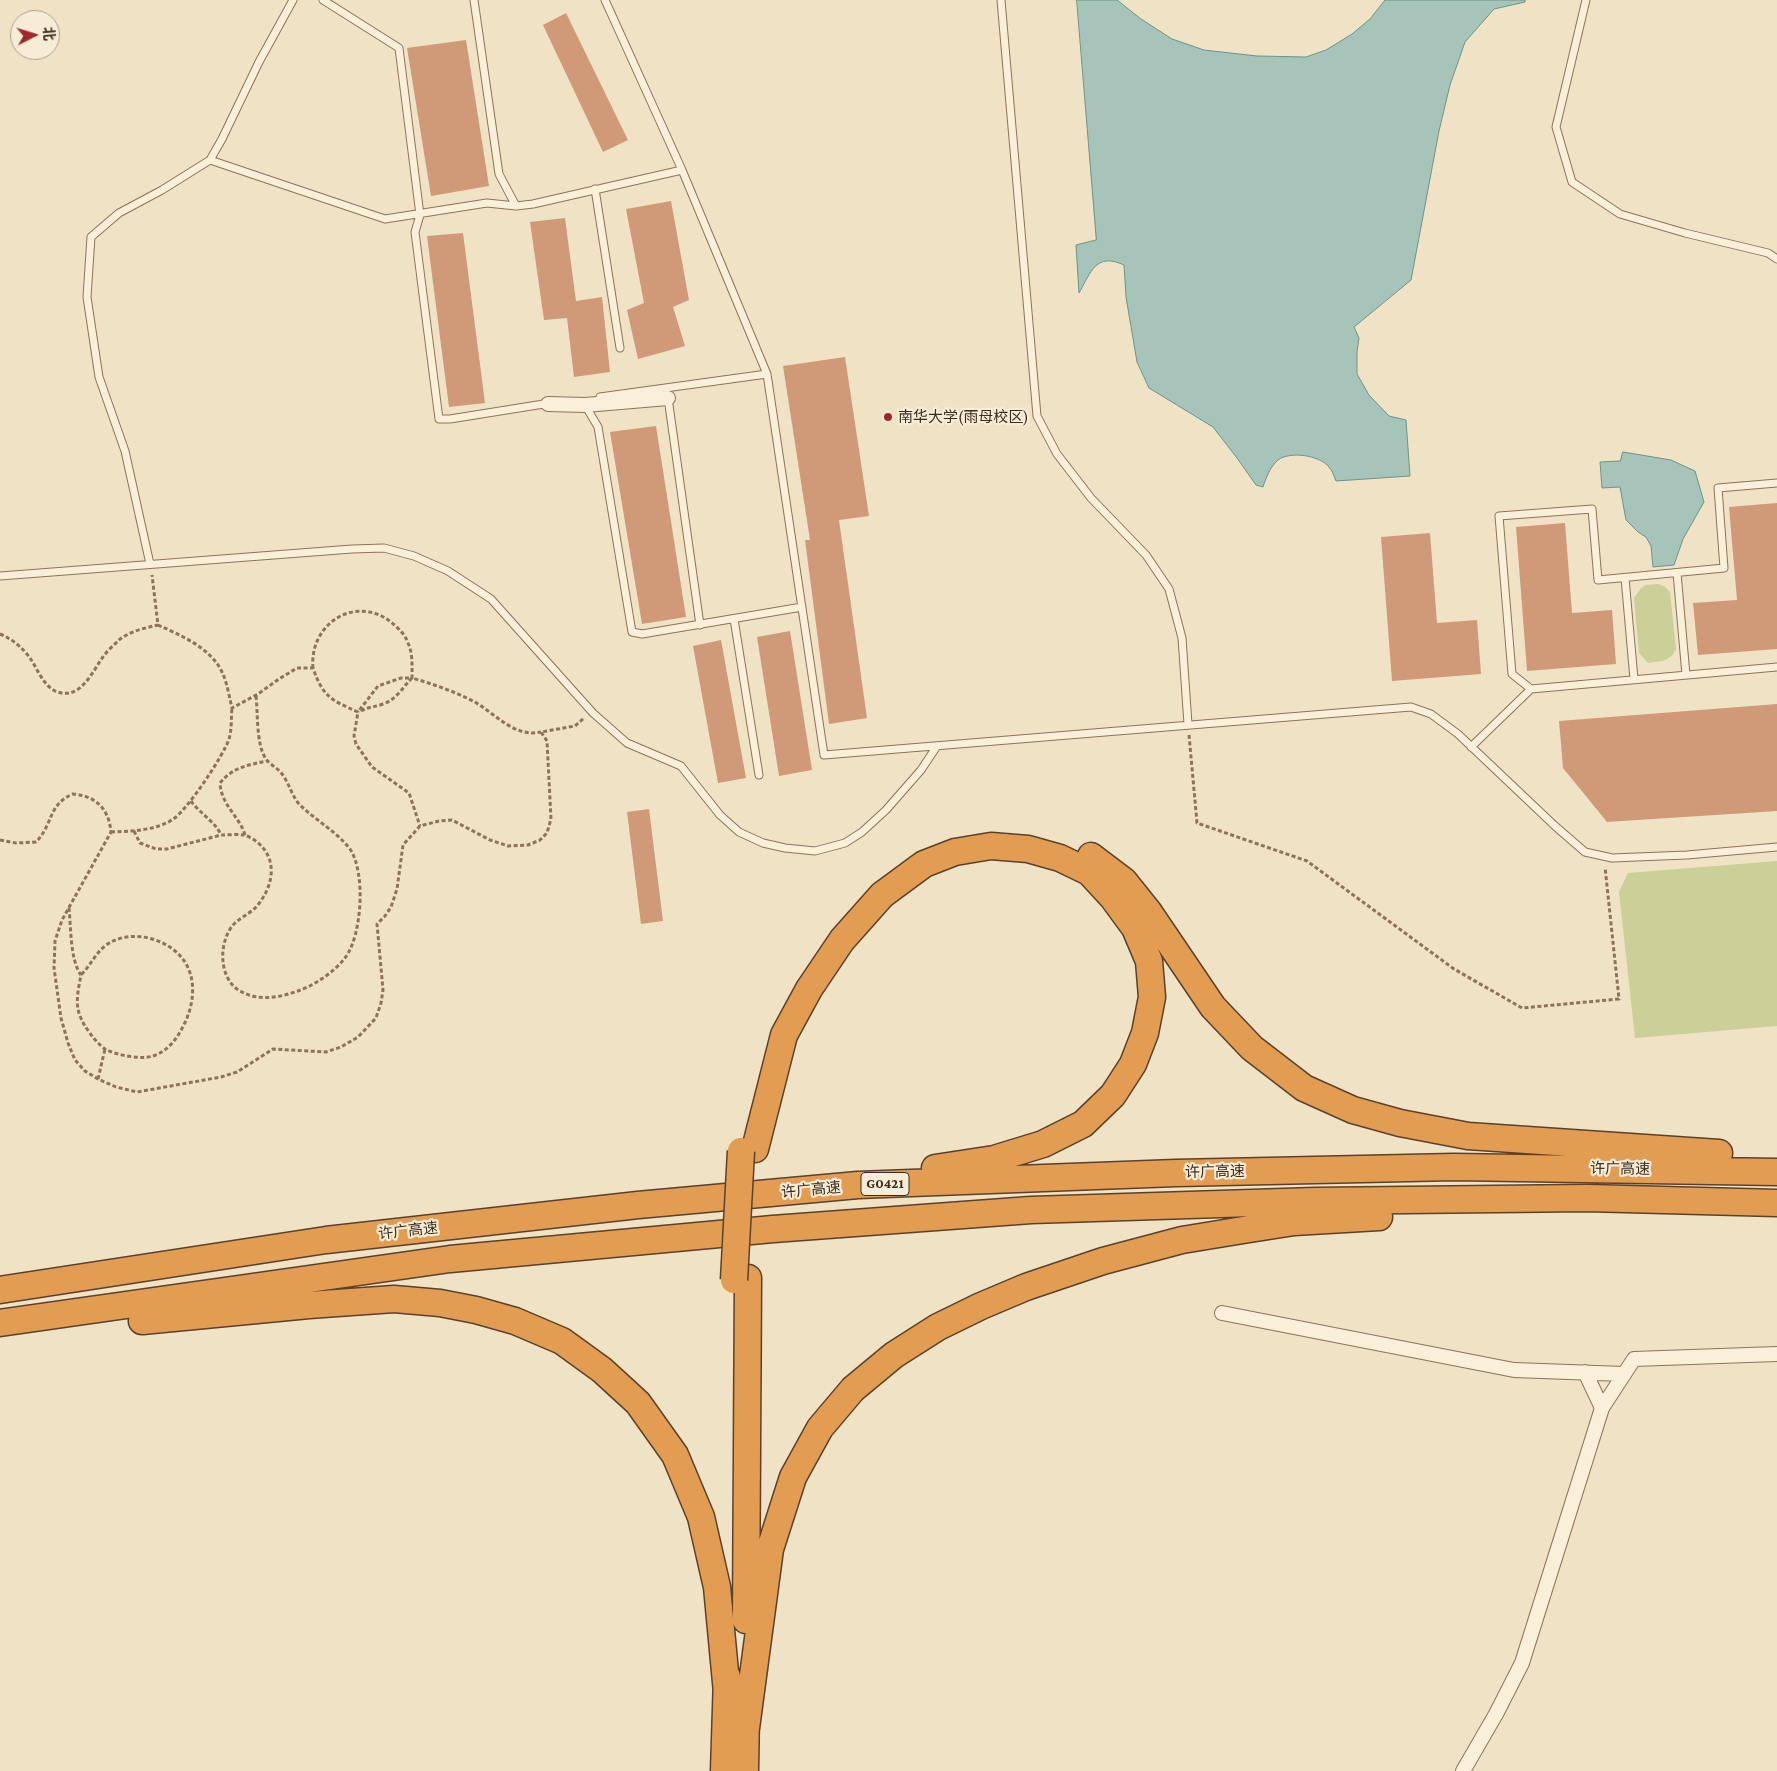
<!DOCTYPE html>
<html>
<head>
<meta charset="utf-8">
<style>
  body { margin:0 }
  #map { position:relative; width:1777px; height:1771px; overflow:hidden; background:#f0e2c5; font-family:"Crimson Pro","Noto Sans SC",serif }
  canvas { display:block }
  .north { position:absolute; left:10px; top:10px; width:50px; height:50px; box-sizing:border-box; background:#f7ecd5; border:1px solid #ac9f8c; border-radius:50%; rotate:85deg; font-size:14px; font-weight:700; line-height:20px; text-align:center; color:#3c2b1e }
  .north::after { content:''; display:block; margin:auto; width:18px; height:22px; background:#9f272d; clip-path:polygon(50% 0,100% 100%,50% 72%,0 100%) }
</style>
</head>
<body>
<div id="map">
<canvas width="1777" height="1771"></canvas>
<div class="north">北</div>
</div>
<script>
const g = document.querySelector('canvas').getContext('2d');
g.lineJoin = 'round';
function fillPath(path, color) {
  g.fillStyle = color;
  g.fill(path, 'evenodd');
}
function strokePath(path, color, width, dash) {
  g.strokeStyle = color;
  g.lineWidth = width;
  g.lineCap = dash ? 'butt' : 'round';
  g.setLineDash(dash || []);
  g.stroke(path);
}
function drawText(font, color, halo, rows, align = 'center') {
  g.font = font + ' "Crimson Pro","Noto Sans SC",serif';
  g.lineWidth = 4.5;
  g.setLineDash([]);
  g.textBaseline = 'middle';
  g.strokeStyle = halo;
  g.fillStyle = color;
  for (const [text, x, y, turn = 0] of rows) {
    g.save();
    g.translate(x, y);
    g.rotate((+turn || 0) * Math.PI / 180);
    g.textAlign = isNaN(turn) ? turn : align;
    if (halo) g.strokeText(text, 0, 0);
    g.fillText(text, 0, 0);
    g.restore();
  }
}
fillPath(new Path2D(`
  M1658,584L1664,586L1670,592L1676,649C1670,662 1661,661 1648,663L1639,653L1634,598L1641,588L1646,585Z
  M1777,861V1026L1635,1038L1619,892L1628,873Z`), '#cbcf98');
const water = new Path2D(`
  M1077,0H1117L1141,19L1172,39L1204,50L1257,56L1306,57L1326,50L1352,34L1370,19L1385,0H1525V2L1494,9L1465,42L1450,85L1439,131L1411,280L1354,327L1359,338L1357,352V374L1369,395L1389,416L1406,420L1410,476L1336,481C1334,476 1332,470 1329,467C1319,455 1290,451 1278,460C1270,467 1266,478 1263,487L1256,485L1237,458L1213,427L1149,388L1137,362L1126,297L1124,265C1096,252 1091,272 1079,293L1076,245L1096,240Z
  M1623,452L1671,460L1695,471L1704,502L1683,539L1674,565L1653,567L1651,546L1646,537L1638,532L1626,520L1620,487L1602,488L1600,462L1620,461Z`);
fillPath(water, '#a7c4ba');
strokePath(water, '#6d9388', 1);
fillPath(new Path2D(`
  M566,13L628,140L603,152L543,25Z
  M466,40L489,186L431,196L407,48Z
  M671,201L689,300L673,307L685,346L638,359L627,310L644,303L626,209Z
  M565,218L576,301L602,297L610,372L574,377L567,318L544,320L530,222Z
  M463,233L485,403L449,407L427,236Z
  M845,357L869,516L839,520L867,718L829,724L805,540H810L783,366Z
  M656,426L686,617L642,624L610,432Z
  M1777,503V649L1698,655L1693,603L1737,600L1729,507Z
  M1565,523L1572,613L1612,610L1616,664L1527,671L1516,527Z
  M1430,533L1437,623L1477,620L1481,674L1392,681L1381,537Z
  M790,631L812,770L779,776L757,637Z
  M721,640L746,778L718,783L693,646Z
  M1777,704V811L1607,822L1563,768L1559,721Z
  M649,809L663,921L641,924L627,812Z`), '#d09a79');
const lane = new Path2D(`
  M323,0L399,48L420,215L415,232L439,419H450L550,403
  M474,0L499,174L516,206
  M605,0L682,170L767,374L824,755L1411,707L1431,714L1458,734L1555,826L1585,852L1612,858L1687,855L1777,847
  M1001,0L1037,416L1057,454L1091,498L1146,555L1169,589L1182,638L1188,724
  M1586,0L1556,127L1572,182L1620,214L1685,233L1768,253L1777,259
  M210,160L385,219L487,203L516,206L533,204L682,170
  M595,189L620,348
  M600,397L767,374
  M668,398L700,625
  M585,405L598,427L632,632L642,634L802,607
  M150,564L125,451L99,377L87,297L91,237L119,213L162,190L210,160L222,139L259,62L293,0
  M1677,573L1686,675
  M0,576L352,549L384,548L414,556L448,571L491,599L593,713L627,743L681,766L720,815L739,832L763,843L785,848L815,851L845,843L862,832L886,810L921,770L937,746
  M1625,578L1634,679
  M734,619L759,775
  M1531,689L1512,674L1499,516L1592,509L1598,580L1724,568L1718,488L1777,483
  M1471,747L1531,689L1777,667`);
const street = new Path2D(`
  M548,404L585,405L668,398
  M1222,1313L1514,1370L1624,1374
  M1585,1372L1602,1408
  M1463,1771L1496,1714L1522,1663L1602,1408L1634,1359L1777,1354`);
const highway = new Path2D(`
  M1091,856L1124,881L1148,911L1213,1007L1252,1048L1304,1088L1353,1110L1400,1123L1468,1136L1719,1153
  M755,1149L784,1035L809,989L842,940L882,895L924,864L955,852L991,846L1028,849L1060,858L1089,872L1113,898L1135,928L1149,961L1152,997L1145,1033L1133,1064L1113,1095L1083,1124L1043,1144L994,1159L935,1168
  M0,1290L326,1240L638,1205L858,1185L1176,1173L1454,1167L1777,1172
  M142,1321L309,1305L394,1299L440,1303L476,1310L515,1321L562,1341L602,1370L638,1403L675,1455L701,1517L717,1587L727,1693
  M0,1323L450,1259L773,1229L1031,1210L1315,1201L1587,1198L1777,1203
  M746,1620L748,1278
  M746,1728L770,1549L793,1477L820,1428L853,1389L894,1355L938,1327L981,1306L1026,1287L1103,1261L1182,1240L1243,1230L1294,1222L1379,1217
  M724,1771L727,1677
  M745,1771L746,1712`);
strokePath(lane, '#8d735a', 9);
strokePath(street, '#8d735a', 16);
strokePath(highway, '#5a412e', 29);
strokePath(new Path2D(`
  M158,625C180,635 209,647 221,670C227,681 229,696 232,708L258,694L279,679L297,668H313C323,697 331,700 358,712L354,736L356,744L372,767L409,793L420,826
  M0,634C12,639 22,647 30,658C37,668 43,685 55,691C80,702 92,672 103,657C107,651 114,645 119,640C130,631 145,628 158,625L152,575
  M313,668C309,624 355,594 391,622C398,628 405,634 408,643C413,654 412,666 412,678H401L378,686L358,712
  M361,711C368,707 375,707 383,704C396,700 403,687 412,678C433,684 453,691 473,701C495,713 514,738 541,732
  M1189,735L1197,823L1307,861L1454,969L1522,1008L1619,999L1605,867
  M191,801C200,814 215,821 221,835
  M134,831L140,843L156,849H167L221,835C228,835 237,834 244,835C248,836 253,839 257,842C277,858 274,883 260,902C254,912 242,916 234,924C219,940 218,975 237,989C256,1002 278,998 298,991C315,985 334,972 345,958C362,936 366,873 350,849C336,831 315,820 299,804C292,796 289,783 282,774C278,768 270,765 266,759C256,745 258,713 256,696
  M111,832C132,831 153,831 172,820C186,812 224,755 229,739C232,729 231,718 232,708
  M245,835C240,817 221,805 220,783C233,767 248,765 267,761
  M0,840L16,843L36,842C53,825 48,804 73,794C96,796 109,809 111,832L62,920L55,941L54,968L61,1018L68,1043L75,1060L85,1071L98,1079L116,1087L137,1092L221,1077L237,1072L273,1049L326,1052L341,1047L358,1037L376,1018L381,1003L383,990L377,924L385,916L391,907L397,889L403,845L420,826L439,821L452,820L490,840L508,846L528,845L540,840L547,833L551,819L547,741L541,732L575,726L584,718
  M69,908C71,927 70,960 81,975C79,986 76,998 78,1009C80,1022 95,1042 105,1049C115,1055 142,1060 153,1056C171,1050 180,1034 187,1018C193,1003 195,985 189,970C177,939 130,926 105,946C95,954 90,966 81,975
  M98,1079L105,1049`), '#8d735a', 3, [4, 2.5]);
strokePath(lane, '#faefd9', 7);
strokePath(street, '#faefd9', 14);
strokePath(highway, '#e39d52', 26);
const highwayBridge = new Path2D(`
  M734,1280L741,1151`);
strokePath(highwayBridge, '#5a412e', 29, []);
strokePath(highwayBridge, '#e39d52', 26);
for (const [x, y, r, color] of [
  [888,417,5,"#9f272d"]
]) {
  const dot = new Path2D();
  dot.arc(x, y, r, 0, 2 * Math.PI);
  g.fillStyle = color;
  g.fill(dot);
  strokePath(dot, '#f7ecd5', 2);
}
for (const [x, y, w] of [
  [885,1184,48]
]) {
  const box = new Path2D();
  box.roundRect(x - w / 2, y - 11.5, w, 23, 4);
  g.fillStyle = '#f7ecd5';
  g.fill(box);
  strokePath(box, '#3c2b1e', 1);
}
drawText('bold 14px', '#3c2b1e', null, [
  ["G0421",885,1184]
]);
drawText('15px', '#3c2b1e', '#f7ecd5', [
  ["南华大学(雨母校区)",898,417]
], 'left');
drawText('15px', '#3c2b1e', '#f7ecd5', [
  ["许广高速",1620,1169,1],
  ["许广高速",1215,1172,-1],
  ["许广高速",811,1190,-5],
  ["许广高速",408,1231,-6]
]);
</script>
</body>
</html>
